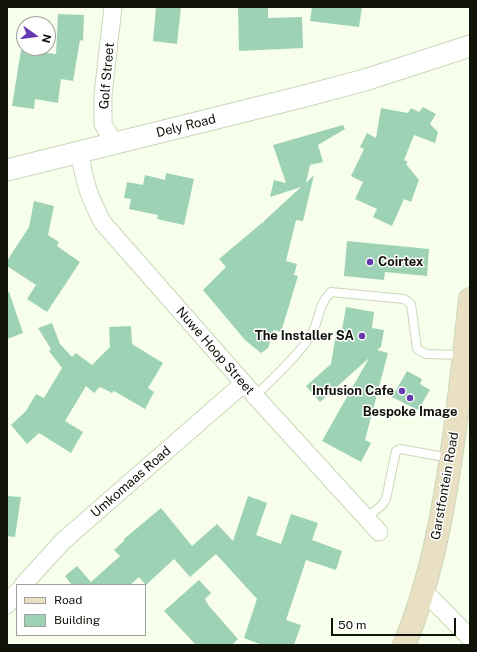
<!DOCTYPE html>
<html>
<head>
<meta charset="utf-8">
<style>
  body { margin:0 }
  #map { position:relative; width:477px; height:652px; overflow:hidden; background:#f7ffec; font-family:"Public Sans",sans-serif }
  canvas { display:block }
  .frame { position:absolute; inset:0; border:8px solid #0f1309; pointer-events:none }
  .legend { position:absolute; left:16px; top:584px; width:130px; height:52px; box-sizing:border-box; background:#fff; border:1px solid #9fa19d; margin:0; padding:5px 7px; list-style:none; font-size:12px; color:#0f1309 }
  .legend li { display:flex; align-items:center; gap:8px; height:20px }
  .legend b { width:20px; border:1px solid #9fa19d }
  .north { position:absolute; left:16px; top:16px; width:40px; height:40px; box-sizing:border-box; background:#fff; border:1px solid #9fa19d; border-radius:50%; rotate:104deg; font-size:11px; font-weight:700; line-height:16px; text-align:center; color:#0f1309 }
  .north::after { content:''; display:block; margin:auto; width:14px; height:18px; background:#6739b1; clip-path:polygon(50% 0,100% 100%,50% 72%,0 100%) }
  .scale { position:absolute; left:331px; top:618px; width:125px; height:18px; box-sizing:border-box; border:2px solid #0f1309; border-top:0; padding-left:5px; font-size:12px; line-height:14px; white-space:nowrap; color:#0f1309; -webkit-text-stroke:3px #fff; paint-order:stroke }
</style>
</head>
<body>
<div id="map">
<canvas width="477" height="652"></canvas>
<div class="frame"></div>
<ul class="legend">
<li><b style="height:5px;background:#e9e0c3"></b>Road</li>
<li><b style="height:11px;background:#9ed2b5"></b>Building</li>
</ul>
<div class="north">N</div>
<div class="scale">50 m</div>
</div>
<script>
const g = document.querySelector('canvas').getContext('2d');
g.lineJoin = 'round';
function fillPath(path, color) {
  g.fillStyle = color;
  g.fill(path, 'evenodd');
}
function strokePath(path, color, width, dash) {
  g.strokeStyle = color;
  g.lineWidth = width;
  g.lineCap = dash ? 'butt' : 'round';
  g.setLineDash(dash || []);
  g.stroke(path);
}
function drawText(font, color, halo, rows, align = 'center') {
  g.font = font + ' "Public Sans",sans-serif';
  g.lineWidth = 3;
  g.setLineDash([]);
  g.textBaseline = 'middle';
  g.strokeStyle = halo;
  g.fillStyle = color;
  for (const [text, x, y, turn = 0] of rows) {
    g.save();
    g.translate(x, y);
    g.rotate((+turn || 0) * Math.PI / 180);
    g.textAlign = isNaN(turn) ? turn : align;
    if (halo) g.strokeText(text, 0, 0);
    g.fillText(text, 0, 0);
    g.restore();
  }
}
fillPath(new Path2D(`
  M156,7H181L177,44L153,41Z
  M238,7H268V18L302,17L303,48L239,51Z
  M312,7H362L359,27L310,21Z
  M58,14L84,15L83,41L80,40L73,81L61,79L58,103L35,99L34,109L12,106L21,50L56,54Z
  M423,107L436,114L430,124L438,132L435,143L414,135L404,160L408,162L406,164L419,180L411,202L404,199L392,226L373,217L377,209L355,199L363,182L351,176L364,149L360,147L367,133L376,138L381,108L408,113L411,108L419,112Z
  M343,125L345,129L318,145L323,162L310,165L306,183L314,175L303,221L296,220L286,261L297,264L294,275L298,276L281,332L274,330L268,348L261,353L245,340L203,290L226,267L219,259L263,222V224L264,221L301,187L270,197L274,180L286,183L273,145Z
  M166,173L194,179L184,225L157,219L158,215L129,209L131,199L124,198L127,182L143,185L145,175L165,180Z
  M34,201L54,206L48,235L59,242L57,246L80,262L47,312L27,299L36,285L7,266V261L29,227Z
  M347,241L429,249L427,276L385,272L384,280L344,276Z
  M7,292H9L23,333L7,339Z
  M346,307L374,312L372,328L384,330L381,347L377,350L388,353L365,440L371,443L361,462L322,441L369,358L320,402L306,386L331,364L336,334L341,335Z
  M52,323L60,344L72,357L76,353L92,365L110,347L109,327L131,326L132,344L163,363L148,388L154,392L145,409L114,391L112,393L100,387L94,393L86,386L65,421L83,432L71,453L39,433L27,444L11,425L26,411L36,394L44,398L62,368L49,351L51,349L38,328Z
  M407,371L422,379L420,384L430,390L418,410L392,397Z
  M7,496L21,497L15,537L7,536Z
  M248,496L267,503L256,535L281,544L291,514L318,523L312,540L342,551L336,570L306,560L286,620L301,625L294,645H262L244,638L257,599L216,554L190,577L174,559L146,585L139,577L130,585H72L65,576L77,566L91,582L120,556L114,550L124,541V539L161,508L192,546L217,524L233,541Z
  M199,580L211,593L205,599L209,606L238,639L232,645H196L164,611Z`), '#9ed2b5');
const service = new Path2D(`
  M255,396C272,379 296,358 309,338C320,323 317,305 331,292L404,299L411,304L417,349L426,354L463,355
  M366,518L382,505L386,499L396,451L400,449L450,458`);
const minor = new Path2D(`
  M113,7L103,95V124L114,143
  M80,153C84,182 89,197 103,223L255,396L379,532
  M23,585L63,541L243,384
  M424,591L470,638
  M7,605L17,592`);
const tertiary = new Path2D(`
  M7,170L301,97L365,80L470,46`);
const secondary = new Path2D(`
  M404,645C418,613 427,580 435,546C453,465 461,381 470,299`);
strokePath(service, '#cad7b9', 10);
strokePath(minor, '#cad7b9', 19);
strokePath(tertiary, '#cad7b9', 23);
strokePath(secondary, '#cad7b9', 24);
strokePath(service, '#fff', 8);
strokePath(minor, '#fff', 17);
strokePath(tertiary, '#fff', 21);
strokePath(secondary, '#e9e0c3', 22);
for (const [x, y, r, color] of [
  [370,262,4,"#6739b1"],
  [362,336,4,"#6739b1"],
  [402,391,4,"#6739b1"],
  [410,398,4,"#6739b1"]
]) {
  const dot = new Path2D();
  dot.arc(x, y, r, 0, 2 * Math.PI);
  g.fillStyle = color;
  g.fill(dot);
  strokePath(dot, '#fff', 1.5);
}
drawText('13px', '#0f1309', '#fff', [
  ["Golf Street",107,76,-85],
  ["Dely Road",186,126,-14],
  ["Nuwe Hoop Street",215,351,49],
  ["Umkomaas Road",131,482,-41],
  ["Garstfontein Road",445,486,-80]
]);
drawText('bold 13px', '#0f1309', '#fff', [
  ["Coirtex",378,262,"left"],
  ["The Installer SA",354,336],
  ["Infusion Cafe",394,391],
  ["Bespoke Image",410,412,"center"]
], 'right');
</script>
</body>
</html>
